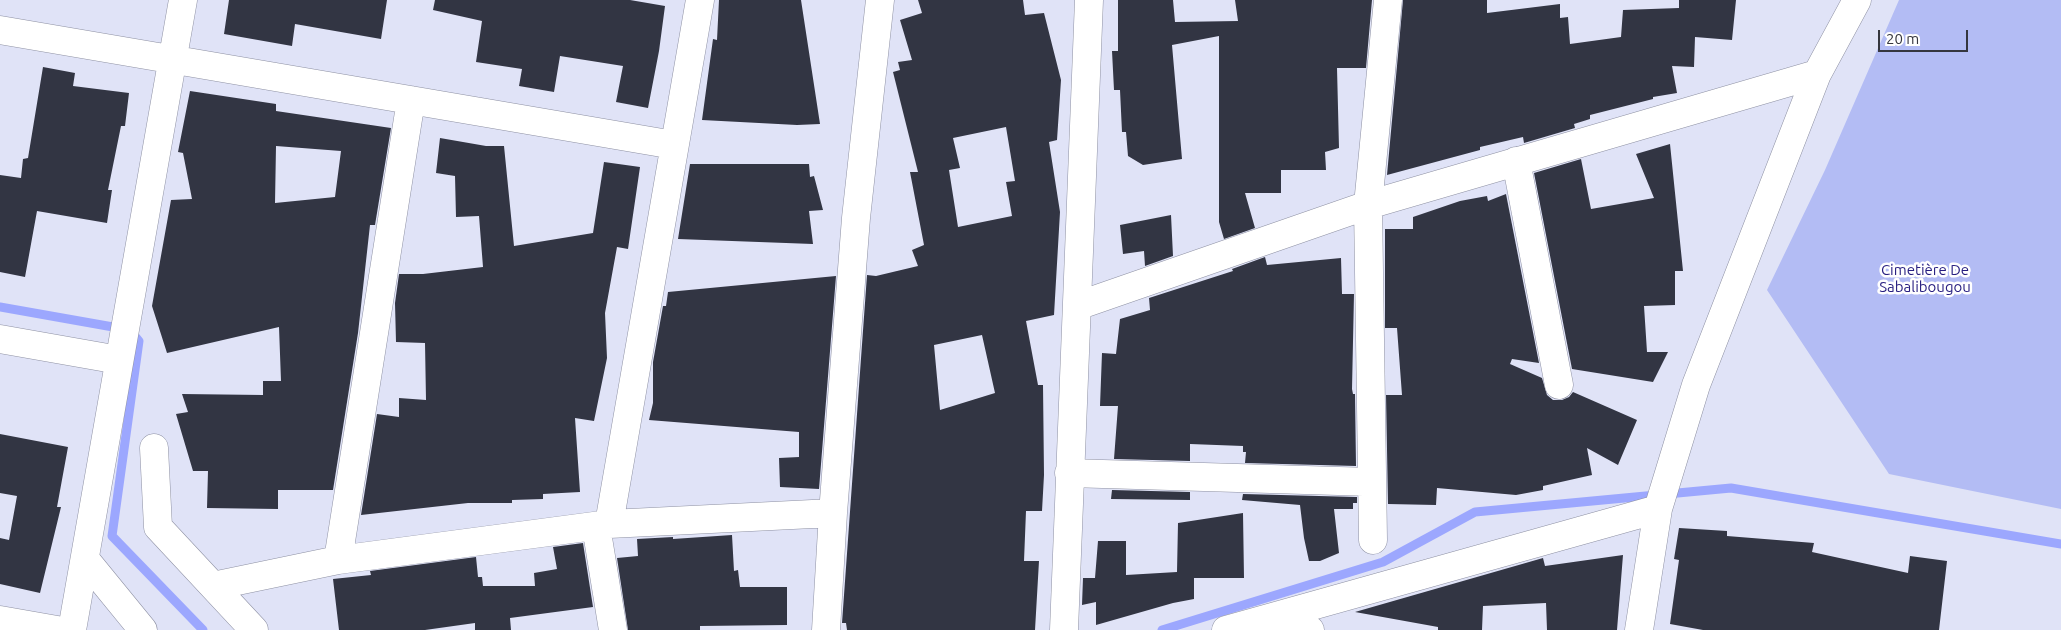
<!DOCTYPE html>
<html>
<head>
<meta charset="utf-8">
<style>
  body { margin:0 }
  #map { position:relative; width:2061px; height:630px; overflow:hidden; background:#e0e3f7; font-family:Ubuntu,sans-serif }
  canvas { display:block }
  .scale { position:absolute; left:1878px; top:30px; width:90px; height:22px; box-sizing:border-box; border:2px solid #35363e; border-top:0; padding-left:6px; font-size:15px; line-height:18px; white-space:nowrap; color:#35363e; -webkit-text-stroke:4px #fff; paint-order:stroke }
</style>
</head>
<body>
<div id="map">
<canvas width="2061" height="630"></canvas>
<div class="scale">20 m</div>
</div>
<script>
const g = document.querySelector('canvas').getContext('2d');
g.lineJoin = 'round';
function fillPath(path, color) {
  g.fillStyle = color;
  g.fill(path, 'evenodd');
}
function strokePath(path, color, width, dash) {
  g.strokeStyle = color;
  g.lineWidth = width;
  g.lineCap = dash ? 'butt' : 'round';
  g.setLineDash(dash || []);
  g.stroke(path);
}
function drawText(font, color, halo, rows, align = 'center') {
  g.font = font + ' Ubuntu,sans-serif';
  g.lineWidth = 5;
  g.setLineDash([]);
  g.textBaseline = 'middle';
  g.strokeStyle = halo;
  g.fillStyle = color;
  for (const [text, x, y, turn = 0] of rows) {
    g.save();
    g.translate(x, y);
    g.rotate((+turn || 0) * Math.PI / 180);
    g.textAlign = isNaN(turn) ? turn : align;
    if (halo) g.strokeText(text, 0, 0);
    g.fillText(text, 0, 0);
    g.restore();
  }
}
fillPath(new Path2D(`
  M1899,0H2061V509L1889,474L1767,290L1825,170Z`), '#b3bcf4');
strokePath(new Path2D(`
  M0,307L130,330L139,341L112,536L203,630
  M1162,630L1383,562L1475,512L1731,488L2061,544`), '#9ca7fe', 9);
fillPath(new Path2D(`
  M229,0H387L381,39L295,24L292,46L224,34Z
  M435,0H630L665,6L659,51L648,108L616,102L623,66L560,56L554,92L519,86L522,69L476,62L482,21L433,10Z
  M719,0H801L820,124L797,125L702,120L713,39L717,40Z
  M918,0H1023L1025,15L1044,13L1061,80L1057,140L1049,142L1060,212L1054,315L1026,321L1038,385H1043L1044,475L1042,511H1026L1024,561H1039L1035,630H847L846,623H842L867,275L876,276L918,266L912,250L924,245L910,172H918L893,72L900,70L898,62L912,60L900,20L922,13ZM1006,127L1015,181L1006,182L1012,216L958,227L949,170L960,168L953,138ZM982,335L995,393L940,410L934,345Z
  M1118,0H1173L1175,22L1238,21L1235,0H1372L1366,68H1337L1339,148L1325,152L1326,170H1281V193H1245L1255,228L1224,239L1219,222V36L1172,45L1182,159L1143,165L1128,156L1126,132H1122L1120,90H1114L1112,51H1118Z
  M1403,0H1487V13L1560,4V18L1568,17L1570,44L1621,37L1623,10L1679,8V0H1736L1732,40L1695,37L1694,67L1672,66L1677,93L1653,97V99L1590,115V119L1574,124L1575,128L1524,143L1523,137L1480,147V150L1387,175Z
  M43,67L75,73L73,86L129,93L125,126H121L108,190H112L107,223L37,211L25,277L0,272V175L21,178L23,159L28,158Z
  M190,91L276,104V111L391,128L375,225H370L358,333L333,490H278V509L207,508L208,471H193L176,414L188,412L182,394L263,395V381H281L279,327L167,353L152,306L171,200L192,199L183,153L178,152ZM276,146L341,151L335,197L275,203Z
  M440,138L486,146H504L514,246L593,233L604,162L640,167L628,249L617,247L605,313L607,358L594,421L575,418L580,492L543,494V499L512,500V503H468L361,515L377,414L399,417V398L426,400L425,343L396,342L395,303L399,274H423L483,267L479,216L456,217L455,176L436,173Z
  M1670,144L1683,271H1675V305L1644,306L1647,352H1668L1653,382L1572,369L1534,173L1581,159L1591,209L1654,198L1636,154Z
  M690,164H809L810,177L814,176L823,210L809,211L813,244L678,239Z
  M1506,194L1539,363L1512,359L1510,364L1542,378L1547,395L1553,400H1562L1569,397L1573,392L1637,420L1618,465L1587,448L1592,475L1543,486V490L1516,495L1437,488L1436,505L1388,504L1386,395H1402L1397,328H1385V229H1413V217L1460,201L1487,196L1488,201Z
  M1171,215L1173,256L1145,266L1144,251L1123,254L1120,225Z
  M1265,257L1267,265L1341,258L1342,294H1354L1352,389L1353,394H1355L1356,466L1245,463L1246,452H1243V446L1190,444V461L1114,459L1118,406H1100L1102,353L1116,354L1120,319L1150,310L1149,298L1233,271L1232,269Z
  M836,276L819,489L780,487L779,458L799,457V432L649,420L653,403V362L663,306H666L668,292Z
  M0,434L68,447L57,507H61L40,593L0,584V538L9,540L17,496L0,493Z
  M1112,490L1190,492V500L1111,499Z
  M1243,494L1357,497V503H1353V509H1334L1339,553L1320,561H1309L1304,538L1300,505L1242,500Z
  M1243,513L1244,578H1194V599L1173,603L1096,625V602L1082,605L1083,578H1095L1098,541H1126V575L1177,572L1178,523Z
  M1679,528L1727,531V536L1814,543L1812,552L1908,573L1910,556L1947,561L1939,630H1703L1670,624L1679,560L1674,559Z
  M732,535L734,571L738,570L740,587H787V625L700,626V630H628L617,558L638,556L637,539L673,537V539Z
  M583,543L593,607L510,618L511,630H475V623L425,630H339L333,579L371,575L370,571L476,557L478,577H482L483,586H535L534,573L557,569L553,547Z
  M1623,555L1617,630H1547L1546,603L1483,606L1482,630H1438V627L1355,612L1543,558L1545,566Z`), '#323543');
const minor = new Path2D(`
  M0,30L674,145
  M1516,161L1559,385
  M1077,306L1368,205L1817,74
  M0,339L119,360
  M154,448L158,527L254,630
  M1069,473L1372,482
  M609,524L700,0
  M596,526L613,630
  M1373,540L1368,205L1388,0
  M85,559L143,630
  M338,560L411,100
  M213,586L338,560L609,524L833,513
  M0,620L57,630
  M1265,622L1310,630
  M72,630L183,0
  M826,630L833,513L856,218L880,0
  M1064,630L1089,0
  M1226,630L1658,509
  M1639,630L1658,509L1696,385L1817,74L1857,0`);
strokePath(minor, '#8e91a3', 29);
strokePath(minor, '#fff', 28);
drawText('15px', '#271e80', '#fff', [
  ["Cimetière De",1925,270],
  ["Sabalibougou",1925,287]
]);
</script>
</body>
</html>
